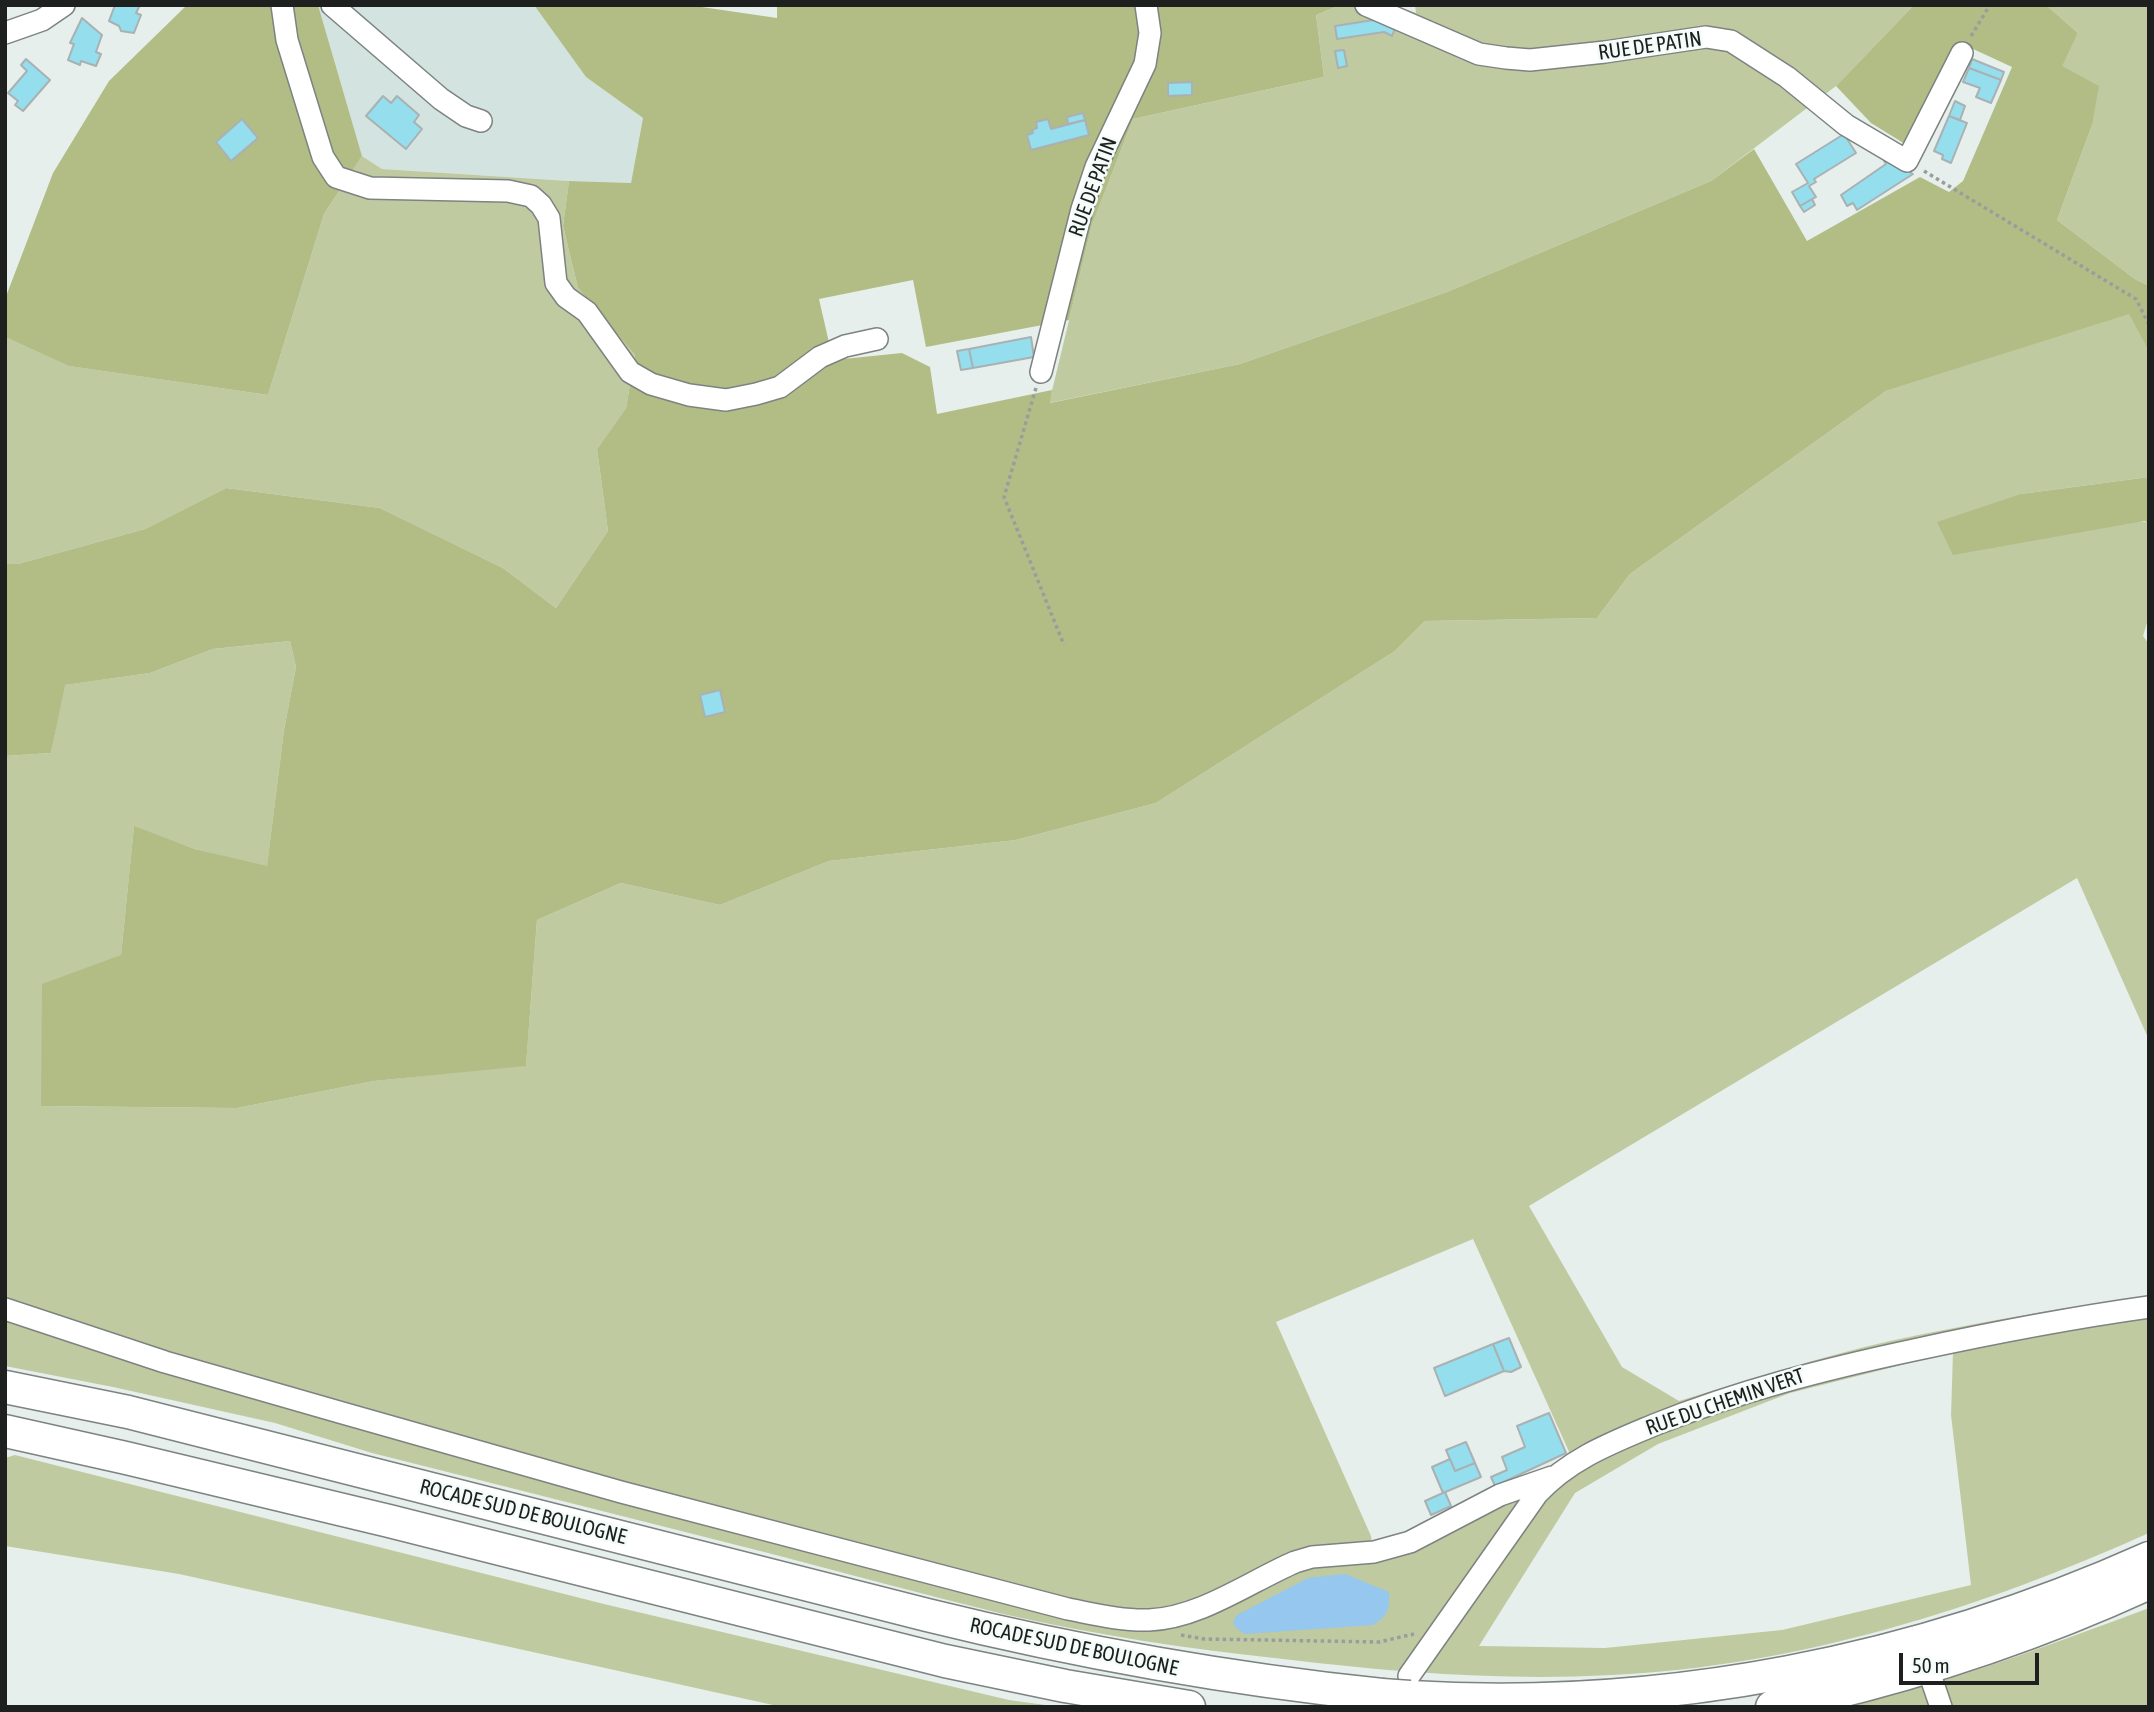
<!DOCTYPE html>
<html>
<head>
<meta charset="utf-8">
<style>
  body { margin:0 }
  #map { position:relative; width:2154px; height:1712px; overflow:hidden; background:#e7efed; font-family:"Asap Condensed",sans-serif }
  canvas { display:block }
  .frame { position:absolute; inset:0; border:7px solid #1d201f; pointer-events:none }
  .scale { position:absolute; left:1899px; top:1653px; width:140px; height:32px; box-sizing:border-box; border:4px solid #1d201f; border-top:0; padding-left:9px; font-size:21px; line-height:24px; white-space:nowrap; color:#1d201f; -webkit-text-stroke:5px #f4fcfa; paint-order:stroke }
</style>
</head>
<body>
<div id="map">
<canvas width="2154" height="1712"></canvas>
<div class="frame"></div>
<div class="scale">50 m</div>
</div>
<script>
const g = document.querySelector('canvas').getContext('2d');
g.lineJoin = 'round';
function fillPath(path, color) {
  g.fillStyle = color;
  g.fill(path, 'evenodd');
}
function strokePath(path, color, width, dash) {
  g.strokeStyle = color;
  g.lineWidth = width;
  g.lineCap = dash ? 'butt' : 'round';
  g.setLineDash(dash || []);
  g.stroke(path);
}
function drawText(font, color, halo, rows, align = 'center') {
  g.font = font + ' "Asap Condensed",sans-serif';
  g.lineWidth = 5;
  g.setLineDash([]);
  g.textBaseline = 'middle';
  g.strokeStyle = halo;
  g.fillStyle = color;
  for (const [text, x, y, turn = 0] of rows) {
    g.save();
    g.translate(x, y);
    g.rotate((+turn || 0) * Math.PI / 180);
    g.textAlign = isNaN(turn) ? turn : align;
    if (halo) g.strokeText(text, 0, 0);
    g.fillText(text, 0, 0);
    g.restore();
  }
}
fillPath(new Path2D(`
  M318,5H534L586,77L643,118L631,183L569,181L382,169L362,156Z`), '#d3e4e0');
fillPath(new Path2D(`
  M1340,5H1392L1416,13L1415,5H1914L1836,86L1711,181L1447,292L1240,364L1049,403L1092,225L1133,119L1324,77L1316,15Z
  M2046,5H2149V286L2135,279L2057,220L2092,125L2061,66L2078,33Z
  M362,156L382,169L569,181L563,226L578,288L635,355L626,408L597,449L608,531L556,608L503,568L380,508L226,488L145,529L18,564H5V337L70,366L268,395L324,214Z
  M2129,313L2149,352V477L2021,494L2149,523V616L2143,636L2149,644V1040L2077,878L1529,1206L1622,1367L1679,1401C1749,1380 1819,1357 1890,1341C1975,1323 2063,1307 2149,1296V1533C1980,1609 1798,1666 1612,1675C1502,1681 1392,1672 1283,1659C1189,1649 1095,1635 1003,1614C926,1595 849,1574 772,1554C639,1520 506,1487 372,1453L275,1423L113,1387L5,1366V756L51,753L64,685L150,673L213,649L290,641L296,667L284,730L267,867L195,849L134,827L121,955L42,1106L237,1108L374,1081L526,1065L537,920L621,883L720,905L829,861L1016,840L1156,803L1395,651L1425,621L1597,618L1630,574L1886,391ZM1473,1239L1575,1465L1374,1556L1371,1536L1276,1322ZM1953,1352L1951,1415L1971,1585L1782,1630L1605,1648L1479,1646L1575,1493L1658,1444L1790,1393Z
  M15,1455L604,1604L1009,1700L1060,1707H782L179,1574L5,1546V1458Z
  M2149,1608V1707H1846C1950,1683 2049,1645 2149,1608Z`), '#c0caa0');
fillPath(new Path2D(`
  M187,5H318L362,156L324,214L268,395L69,366L5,337V299L53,173L109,81Z
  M534,5H688L777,18V5H1136L1138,10L1157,5H1340L1316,15L1324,77L1133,119L1092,225L1069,320L926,347L913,280L819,299L833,360L902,353L930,367L937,414L1052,390L1050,403L1240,364L1447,292L1711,181L1754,149L1807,241L1920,177L1949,192L1963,181L2012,67L1958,42L1905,144L1871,123L1836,86L1914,5H2046L2078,33L2062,66L2099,86L2092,125L2057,220L2135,279L2149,286V352L2129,314L1886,391L1630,574L1597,618L1425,621L1395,651L1156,803L1016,840L829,861L720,905L621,883L537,920L526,1066L374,1081L237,1108L41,1106L42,984L121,955L134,826L195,849L267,866L284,730L296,667L290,641L213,649L150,673L65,685L51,753L5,756V564H18L145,529L226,488L380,508L503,568L556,608L608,531L597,449L626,408L635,355L578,288L563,226L569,181L631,183L643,118L586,77Z
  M2149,477V523L2144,521L1953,555L1937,522L2021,494Z`), '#b1bd85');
fillPath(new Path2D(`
  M1345,1574L1389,1592C1390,1609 1388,1616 1373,1625L1245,1634L1236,1628L1233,1622L1237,1615L1308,1578Z`), '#96c7ee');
const building = new Path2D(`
  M115,5H140L136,13L141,15L134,33L121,31L119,26L109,21Z
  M82,18L102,35L96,52L101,54L96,66L81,61L80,65L68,60L74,44L70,43Z
  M1380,19L1396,26L1392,36L1384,32L1337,39L1335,26Z
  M1344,50L1347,66L1338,68L1335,51Z
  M26,59L50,80L23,111L15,105L18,101L8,93L27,71L21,65Z
  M1972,59L2004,72L2001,80L1969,68Z
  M1969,68L2001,80L1991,103L1976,97L1980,88L1963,82Z
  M1192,82V95L1168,96V83Z
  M383,96L391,103L397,96L419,115L414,122L422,129L406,149L366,116Z
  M1955,101L1965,106L1960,120L1949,116Z
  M1083,113L1085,120L1068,124L1067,117Z
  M1949,116L1967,123L1951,163L1942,159L1943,155L1934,151Z
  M242,119L258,138L231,161L216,142Z
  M1048,119L1051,129L1085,120L1089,135L1031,150L1027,135L1033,133L1032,130L1037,128L1036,122Z
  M1844,134L1856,153L1814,179L1816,182L1809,186L1816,197L1800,206L1792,192L1808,183L1796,164Z
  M1888,159L1913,174L1857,210L1853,203L1847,206L1841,195L1886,164L1884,161Z
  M1812,199L1815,205L1804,212L1800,206Z
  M1031,337L1034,357L973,368L969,349Z
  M969,349L973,368L961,370L957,351Z
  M720,690L725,712L705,717L700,695Z
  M1509,1338L1521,1367L1511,1372L1504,1371L1493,1344Z
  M1493,1344L1504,1371L1445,1396L1434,1368Z
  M1549,1413L1566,1453L1495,1486L1491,1477L1507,1470L1502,1457L1525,1447L1517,1426Z
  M1466,1442L1475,1463L1455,1471L1446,1450Z
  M1450,1459L1455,1471L1475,1463L1481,1477L1443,1493L1432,1467Z
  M1445,1492L1451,1506L1431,1515L1425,1501Z`);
fillPath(building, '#94deee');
strokePath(building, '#a9b1b2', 2);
const minor = new Path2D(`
  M282,5L287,40L323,157L336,177L370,188L508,191L531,196L541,205L549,218L556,283L566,297L587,312L630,372L651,384L689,395L726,400L756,394L780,387L820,357L845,346L877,339
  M332,5L441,99L466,116L481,121
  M1366,5L1479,54L1506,58L1530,60L1605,52L1706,37L1731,41L1787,77L1846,125L1907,161L1962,53
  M5,33L42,20L64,5
  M1041,372L1082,209L1096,167L1145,64L1150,33L1146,5
  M5,1309L165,1362L339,1412L621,1492L1068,1609C1094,1614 1122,1621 1149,1620C1200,1618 1249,1582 1295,1562L1312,1557L1374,1552L1410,1542L1500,1495L1552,1477
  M1927,1666L1941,1707
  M1409,1676L1537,1494C1569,1459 1611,1443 1654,1425C1739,1391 1825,1369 1914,1350C1992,1333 2070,1318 2149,1307`);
const highway = new Path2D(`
  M5,1387L128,1412L927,1615C1077,1652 1228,1679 1382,1695
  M5,1431L126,1458L389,1521L945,1661L1065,1686L1189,1707
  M1410,1697C1665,1712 1917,1662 2149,1558
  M1772,1707C1901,1680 2029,1638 2149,1583`);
strokePath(minor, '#7c8381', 24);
strokePath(highway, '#7c8381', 35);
strokePath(new Path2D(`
  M1971,36L1990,5
  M1924,171L2136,299L2149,325
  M1036,388L1004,497L1064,645
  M1181,1635L1204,1639L1379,1642L1414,1634`), '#989e9c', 3.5, [3.5, 3.5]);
strokePath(minor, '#fff', 21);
strokePath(highway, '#fff', 32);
const highwayBridge = new Path2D(`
  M1382,1695L1410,1697`);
strokePath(highwayBridge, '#7c8381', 35, []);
strokePath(highwayBridge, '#fff', 32);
drawText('21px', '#1d201f', '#f4fcfa', [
  ["RUE DE PATIN",1650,46,-8],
  ["RUE DE PATIN",1093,187,-70],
  ["RUE DU CHEMIN VERT",1725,1402,-19],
  ["ROCADE SUD DE BOULOGNE",523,1512,14],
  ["ROCADE SUD DE BOULOGNE",1074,1647,12]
]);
</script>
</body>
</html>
